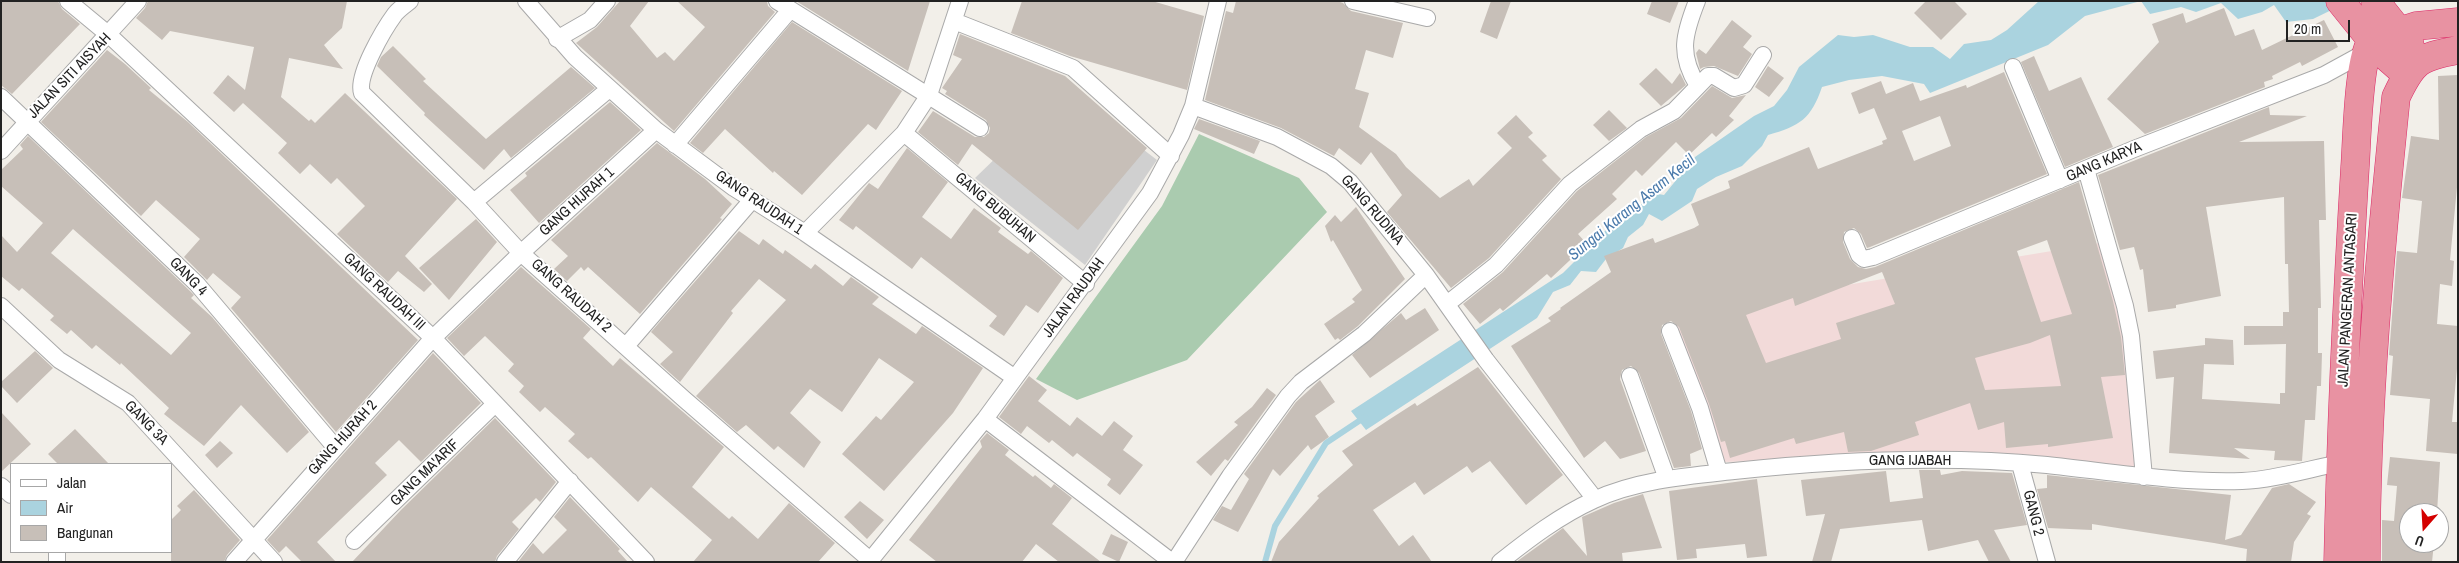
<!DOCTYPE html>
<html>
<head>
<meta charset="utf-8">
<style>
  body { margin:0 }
  #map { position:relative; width:2459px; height:563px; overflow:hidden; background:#f2efe9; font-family:"Archivo Narrow",sans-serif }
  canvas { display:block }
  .frame { position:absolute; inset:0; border:2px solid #222; pointer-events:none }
  .legend { position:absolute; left:10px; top:463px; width:162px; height:90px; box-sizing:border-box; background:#fff; border:1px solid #a7a7a7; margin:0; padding:6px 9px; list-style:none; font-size:15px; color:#222 }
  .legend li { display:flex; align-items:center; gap:10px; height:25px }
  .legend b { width:25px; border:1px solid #a7a7a7 }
  .north { position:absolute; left:2399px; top:503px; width:50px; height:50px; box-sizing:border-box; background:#fff; border:1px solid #a7a7a7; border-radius:50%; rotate:199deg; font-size:14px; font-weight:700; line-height:20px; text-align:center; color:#222 }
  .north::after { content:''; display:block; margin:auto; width:18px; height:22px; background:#d40000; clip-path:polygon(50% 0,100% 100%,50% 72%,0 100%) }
  .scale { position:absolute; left:2286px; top:20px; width:64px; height:22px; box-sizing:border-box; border:2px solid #222; border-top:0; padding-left:6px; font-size:15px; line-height:18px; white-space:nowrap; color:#222; -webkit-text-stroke:4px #fff; paint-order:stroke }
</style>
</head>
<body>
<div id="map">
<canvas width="2459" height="563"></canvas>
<div class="frame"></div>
<ul class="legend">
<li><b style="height:6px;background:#fff"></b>Jalan</li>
<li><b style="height:14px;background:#aad3df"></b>Air</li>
<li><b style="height:14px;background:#c7bfb8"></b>Bangunan</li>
</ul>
<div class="north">U</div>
<div class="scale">20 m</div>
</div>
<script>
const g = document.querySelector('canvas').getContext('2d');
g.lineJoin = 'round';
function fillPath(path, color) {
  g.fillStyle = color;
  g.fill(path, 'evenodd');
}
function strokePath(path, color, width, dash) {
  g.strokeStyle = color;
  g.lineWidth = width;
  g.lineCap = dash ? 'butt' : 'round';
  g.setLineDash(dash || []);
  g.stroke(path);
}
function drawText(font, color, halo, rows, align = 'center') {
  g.font = font + ' "Archivo Narrow",sans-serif';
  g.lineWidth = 4;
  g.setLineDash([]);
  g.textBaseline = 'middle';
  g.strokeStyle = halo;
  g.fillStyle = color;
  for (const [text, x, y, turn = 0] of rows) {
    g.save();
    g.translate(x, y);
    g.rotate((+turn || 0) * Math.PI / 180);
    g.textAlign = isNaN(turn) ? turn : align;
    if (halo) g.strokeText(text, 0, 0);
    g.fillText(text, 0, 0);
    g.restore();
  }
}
fillPath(new Path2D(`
  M2100,243L2125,343L2139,470L1910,456L1723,462L1672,314Z`), '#f2dad9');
fillPath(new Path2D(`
  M1066,90L1157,160L1085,265L975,178Z`), '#d0d0d0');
fillPath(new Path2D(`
  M1199,134L1299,178L1327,212L1187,360L1077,400L1036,379L1162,206Z`), '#aacbaf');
fillPath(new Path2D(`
  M2039,1H2350L2313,19L2286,22L2274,5L2262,12L2238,19L2221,3L2196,12L2181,7L2150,14L2141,1L2085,16L2048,45L1930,93L1924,84L1882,76L1849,80L1822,87C1811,119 1800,126 1768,135L1762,146L1742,166L1716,177L1697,189L1692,201L1662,221L1649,214L1643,225L1628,237L1623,248L1606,259L1596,272L1581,271L1570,285L1553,292L1537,318L1366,430L1351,411L1563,273L1607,229H1616L1653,193L1664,195L1695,157L1754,116L1774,106L1787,90L1799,67L1838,35L1854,37L1873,35L1910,47H1933L1950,59L1964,44L1991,40L2007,30Z`), '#aad3df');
strokePath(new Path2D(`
  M1265,562L1275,526L1326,443L1365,417`), '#aad3df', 6);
fillPath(new Path2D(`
  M1,1H58L62,9L80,24L12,94L1,85Z
  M148,1H347L342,28L324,45L343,69L289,58L281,97L309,121L311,119L315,123L345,93L457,199L405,256L432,284L424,292L398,271L388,282L337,234L365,206L337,178L331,184L310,164L300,174L278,153L287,143L243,103L234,112L213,93L228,75L245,90L254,47L170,31L162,40L136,18L145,8Z
  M620,1H649L630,26L657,58L665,52L674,61L705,27L677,1H767L768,6L775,12L674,131L576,43L597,27Z
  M796,1H930L908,71Z
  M1022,1H1152L1204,16L1187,90L1070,56L1011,33Z
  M1236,1H1337L1343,3L1351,11L1403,23L1393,58L1366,50L1355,89L1369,93L1359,127L1396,154L1406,167L1440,198L1469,179L1473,186L1512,148L1497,133L1516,115L1533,133L1528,137L1547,156L1542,160L1561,179L1489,258L1451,288L1387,212L1402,195L1371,152L1361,165L1339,148L1334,156L1281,128L1205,100L1226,11L1233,13Z
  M1491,1H1511L1497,39L1480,32Z
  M1652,1H1679L1670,23L1647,14Z
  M1926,1H1954L1967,14L1941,40L1914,13Z
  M2224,8L2235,36L2254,29L2262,50L2324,20L2338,47L2302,66L2300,62L2272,76L2273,79L2264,82L2265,87L2145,134L2107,99L2159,42L2152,24L2183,13L2186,23Z
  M1732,20L1752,36L1743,47L1752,54L1738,76L1714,66L1704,67L1700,69L1696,53L1699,49L1706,54Z
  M792,22L902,91L876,130L868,124L802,195L774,171L773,173L725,129L703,153L690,143Z
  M960,34L1065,76L1147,148L1078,230L972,144L958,165L918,132L933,111L975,137H984L989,133L990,128L986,120L945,94L947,91L942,88L962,59L953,55Z
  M393,46L426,79L423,81L486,139L571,67L595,88L511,158L504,149L484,170L424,115L425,113L377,66L381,57Z
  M107,50L125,64L151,88L149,90L188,122L418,340L336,432L231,308L241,297L213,273L207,280L184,257L200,239L156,200L141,216L41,122Z
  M2034,56L2049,91L2081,77L2113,147L2065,167L2021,62Z
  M1768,66L1784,78L1769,97L1755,87Z
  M1656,68L1672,84L1680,73L1686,85L1661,106L1639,84Z
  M2004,72L2047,174L1870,247L1867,248L1861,234L1854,228L1844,232L1843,242L1850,259L1858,267L1866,269L1875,267L2079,182L2113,301L2121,337L2125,375L2101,377L2113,438L2048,447V444L2006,448L2004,422L1978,430L1970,403L1915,422L1919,435L1871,451L1848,452L1844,432L1796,444L1794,438L1730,458L1725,441L1721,442L1709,404L1679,327L1671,321L1662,325L1661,334L1691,411L1702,449L1690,454L1691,466L1674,468L1639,373L1631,366L1622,370L1620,379L1646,451L1620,459L1605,441L1584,458L1511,346L1551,321L1548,318L1561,309L1560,308L1611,272L1604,256L1653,238L1655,243L1694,228L1699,225L1691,204L1730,188L1728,181L1760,167L1809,147L1818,169L1883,144L1882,141L1887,139L1874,108L1859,114L1851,93L1881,81L1886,94L1913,83L1920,101L1966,85L1967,88ZM1940,116L1951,146L1914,161L1902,131ZM2047,240L2072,314L2041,322L2017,251ZM1882,272L1895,304L1836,323L1841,339L1766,363L1746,315L1793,298L1795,306ZM2050,335L2061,386L1985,390L1975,358L2030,343Z
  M2458,75V177L2450,260L2454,261L2452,286L2440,284L2437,324L2458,326V358L2452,422H2458V454L2426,451L2430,399L2390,395L2393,356L2389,355L2397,251L2417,253L2422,201L2402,198L2411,136L2439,140L2438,76Z
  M1712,86L1732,98L1746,95L1729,116L1734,120L1716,137L1712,133L1689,155L1676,142L1642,176L1636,170L1612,194L1617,199L1578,234L1587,244L1551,278L1547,274L1503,311L1500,308L1480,324L1463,304L1503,272L1577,191L1646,137L1681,118Z
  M610,102L641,130L539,223L510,190L527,176L525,173Z
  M2269,107L2270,115L2307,116L2239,142L2324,141L2326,220H2319L2321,308H2318V353H2322L2321,386H2317L2315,420H2305L2302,461L2274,460L2275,451L2234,448L2250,459L2169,453L2174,377L2156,379L2153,351L2205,345V338L2233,340L2234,365L2204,364L2202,399L2280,404V393H2285L2286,344L2244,345V326H2283V312H2289L2288,264H2285L2284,197L2206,207L2221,296L2176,305V308L2148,312L2143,269L2140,270L2134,247L2120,250L2098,175Z
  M1609,110L1627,128L1609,141L1593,125Z
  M1199,119L1260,141L1254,154L1194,129Z
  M28,136L190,291L194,295L191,298L212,317L309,432L287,453L241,405L204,446L164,414L169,408L121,363L120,365L96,345L92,349L71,330L67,334L50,320L54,316L22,288L19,291L1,276V235L17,252L43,223L1,186V170L23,149L20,145ZM73,229L191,333L171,355L51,253Z
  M657,143L705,179L732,204L720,218L722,219L640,314L588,267L584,271L581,267L567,281L554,269L568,256L551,240Z
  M907,148L948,182L922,217L951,239L974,208L1001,228L998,232L1028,254L1031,251L1063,278L1038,313L1026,305L1004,336L989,326L997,316L921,257L912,269L856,226L853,230L839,220L869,183L878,189Z
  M1356,207L1405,279L1358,326L1340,340L1338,338L1335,340L1324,324L1355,302L1352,299L1362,290L1333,240L1331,242L1325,226L1335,215L1341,222Z
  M476,219L497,242L449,300L419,268Z
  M739,231L759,245L763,239L783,254L785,250L811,269L815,264L843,286L851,277L879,297L872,304L916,334L922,326L983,368L953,413L884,491L842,454L876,416L881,420L914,382L879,358L842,412L810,389L790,413L821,442L804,468L778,446L774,450L746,425L737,432L696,396L786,300L759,279L731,311L733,313L680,382L660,364L673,352L651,332Z
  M521,267L591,329L583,338L613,366L620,358L724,447L692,487L729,519L732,516L758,539L789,503L835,543L818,562H693L712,540L651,487L638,502L591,457L588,459L568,441L575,434L545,407L540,412L519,392L524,386L508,371L514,364L485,336L464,356L447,338Z
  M1425,308L1439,330L1370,378L1352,355L1401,313L1406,320Z
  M35,351L53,368L17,403L1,386V382Z
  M433,353L481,403L421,462L399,440L375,463L387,475L317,542L336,562H302L286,546L279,553L267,540Z
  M1478,367L1563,475L1526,505L1490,461L1472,473L1467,466L1424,495L1415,482L1373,510L1399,546L1413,535L1432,562H1271L1279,542L1319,498L1317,496L1353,465L1342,451L1390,419L1415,403L1417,406Z
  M1029,376L1047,390L1038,401L1070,426L1077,417L1102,436L1114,421L1133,436L1123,450L1143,465L1120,495L1107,485L1111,479L1077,453L1073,457L1052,440L1049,443L1027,426L1021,434L999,417Z
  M1320,380L1335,402L1315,416L1329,437L1311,450L1308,445L1280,476L1273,469L1238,532L1213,520L1222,506L1231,510L1249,479L1244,474L1296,402Z
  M1267,388L1276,395L1228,461L1225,459L1211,476L1196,462L1238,425L1234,422L1252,407Z
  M1,412L31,444L1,472Z
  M495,418L556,482L540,502L536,498L512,522L519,529L497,556L495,562H352L401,510Z
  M75,429L109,464H58L48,454Z
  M987,433L1009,450L1005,455L1033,477L1035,475L1051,488L1054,484L1072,498L1052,524L1101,562H1059L1036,544L1022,562H937L909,540L982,447L980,441Z
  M220,441L233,453L217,468L205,455Z
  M2390,457L2440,462L2437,513H2409V543H2434L2432,562H2382V520L2394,521L2397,486L2387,485Z
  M1919,470H1940L1941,475L1962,471L2012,473L2027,525L1994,530L2011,562H1989L1978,540L1928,551L1922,520L1840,529L1831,562H1812L1825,514L1806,516L1801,480L1886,471L1890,502L1923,498Z
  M2047,475L2231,495L2225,540L2241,535L2272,488L2289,484L2316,502L2307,514L2311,516L2294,542L2291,562H2246L2247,549L2214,543L2092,524V530L2048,528L2037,489L2047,488Z
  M1757,479L1767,556L1747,558L1745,544L1696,549L1697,558L1677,560L1669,491Z
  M194,490L240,540L227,555L224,562H171V520L181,510L177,506Z
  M1643,494L1662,548L1622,553L1623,562H1516L1563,528L1587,556L1582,517L1614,503Z
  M570,497L620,549L618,551L628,562H518L533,543L543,554L567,530L554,517Z
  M860,501L884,520L867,539L844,517Z
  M1111,534L1128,542L1119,562L1102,554Z`), '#c7bfb8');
const street = new Path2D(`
  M68,1L109,35L433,338L646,562
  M410,1C405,5 399,9 395,14C384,29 356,76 362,93L474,202L521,253L684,399L870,560
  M526,1L575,57L656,130L734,188L805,233L1015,378
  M777,1L980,128
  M1353,1L1427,18
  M1697,1C1684,34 1678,54 1698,86
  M954,21L1073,68L1171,156
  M557,39L590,20L607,1
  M2013,67L2060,180
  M1,97L197,284L335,447
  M1193,106L1277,137L1331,166L1350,182L1426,275L1486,360L1595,499
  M904,133L1086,284
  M675,145L790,10
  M1,151L138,1
  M2086,169L2125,306L2131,336L2144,477
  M474,202L609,89
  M805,233L904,133L929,95L960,1
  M1852,238L1859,255L1864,259L1873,257L2134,149L2324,75L2366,52
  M1447,304L1496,265L1570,184L1641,129L1674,111L1708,76H1714L1734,88L1744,85L1763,55
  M1,306L59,360L128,403L274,562
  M1670,331L1700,408L1719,472
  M626,346L752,200
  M1630,376L1667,479
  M985,419L1172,562
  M2020,464L2047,562
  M1,486L11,495
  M354,541L495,404
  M57,552V562
  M234,562L433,338L521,253L656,130
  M505,562L570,481
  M869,562L985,419L1150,193L1181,135L1193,106L1218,1
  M1174,562L1230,476L1288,396L1301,382L1364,334L1426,275
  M1500,562C1529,539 1559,516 1594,500C1637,480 1688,476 1734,471C1838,460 1943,455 2047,465C2112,472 2176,483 2242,481C2273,480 2309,469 2340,463`);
const highway = new Path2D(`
  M2340,1L2381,52L2406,74
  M2375,1L2410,45
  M2372,40L2416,26L2458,22
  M2338,562C2341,430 2347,298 2355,167C2357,141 2358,58 2372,40
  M2366,562C2366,405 2380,252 2396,97C2413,61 2419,57 2458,50`);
strokePath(street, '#a9a9a9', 18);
strokePath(highway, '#dc2a67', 29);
strokePath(street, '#fff', 16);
strokePath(highway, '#e892a2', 28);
drawText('15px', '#222', '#fff', [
  ["JALAN SITI AISYAH",70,76,-46],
  ["GANG KARYA",2104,162,-23],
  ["GANG HIJRAH 1",577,202,-42],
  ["GANG RAUDAH 1",759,203,34],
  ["GANG BUBUHAN",995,208,40],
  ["GANG RUDINA",1372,210,49],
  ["GANG 4",188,277,46],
  ["GANG RAUDAH III",384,292,43],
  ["GANG RAUDAH 2",571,296,42],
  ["JALAN RAUDAH",1074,298,-54],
  ["JALAN PANGERAN ANTASARI",2348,300,-87],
  ["GANG 3A",146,423,46],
  ["GANG HIJRAH 2",343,438,-48],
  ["GANG IJABAH",1910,461],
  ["GANG MA'ARIF",425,473,-44],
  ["GANG 2",2033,513,76]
]);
drawText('italic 16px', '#4a7aab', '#fff', [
  ["Sungai Karang Asam Kecil",1632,208,-39]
]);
</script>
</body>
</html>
